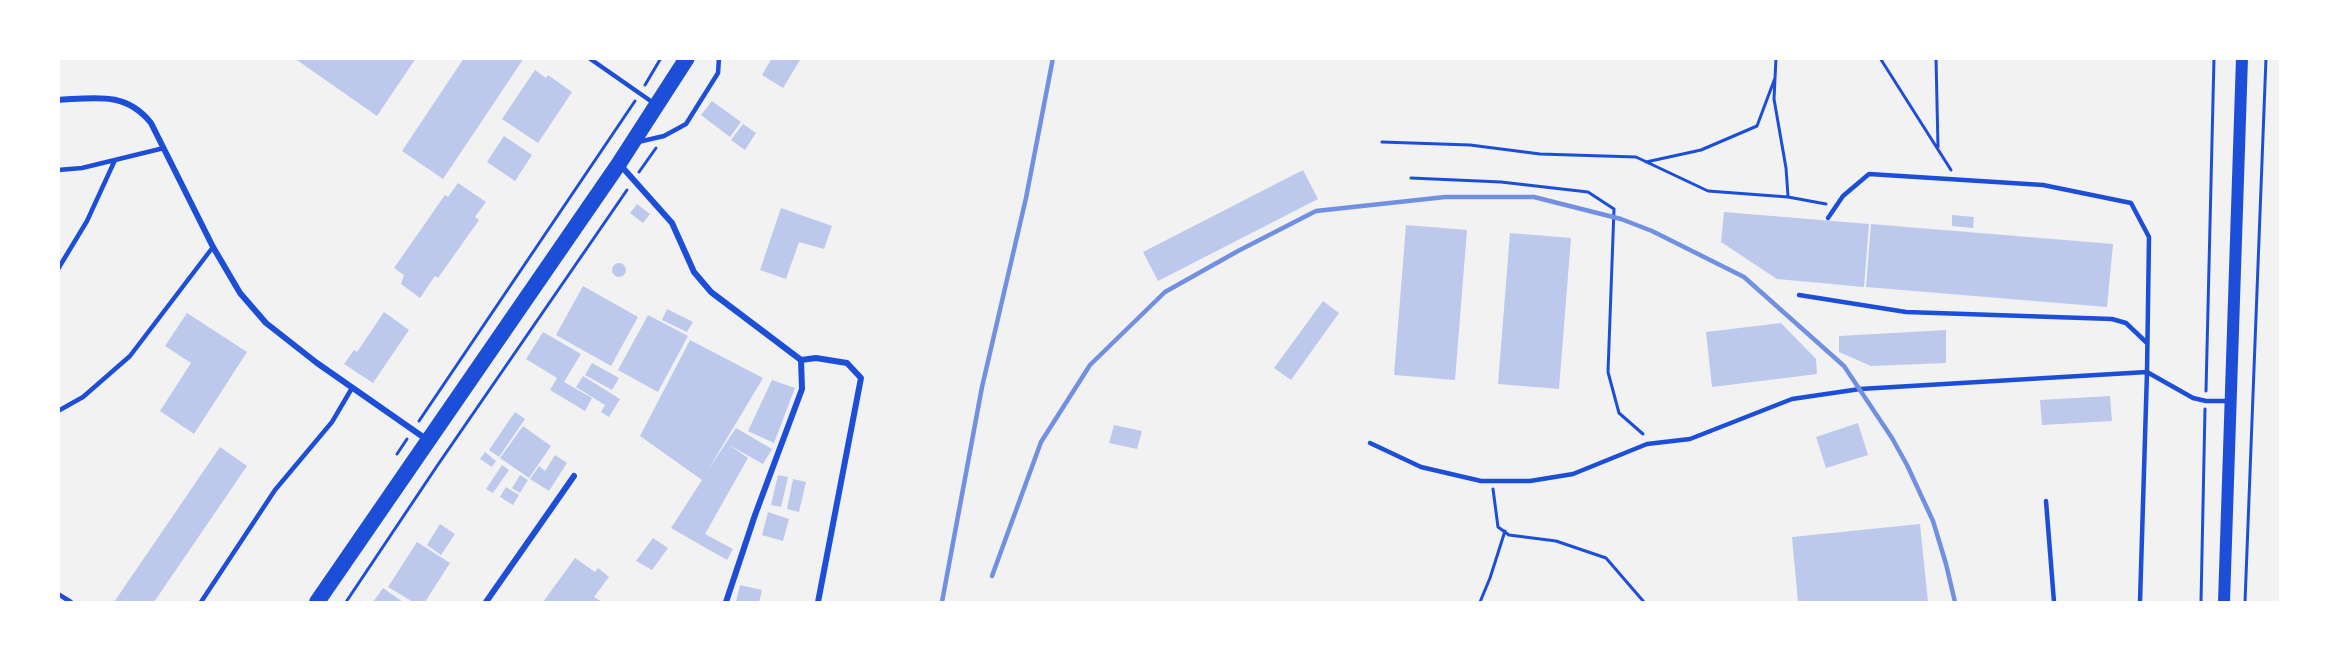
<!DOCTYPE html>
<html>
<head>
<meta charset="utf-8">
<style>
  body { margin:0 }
  #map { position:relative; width:2339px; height:661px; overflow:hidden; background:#f2f2f2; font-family:"Exo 2",sans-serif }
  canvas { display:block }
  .frame { position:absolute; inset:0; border:60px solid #fff; pointer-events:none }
</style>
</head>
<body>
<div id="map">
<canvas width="2339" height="661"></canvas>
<div class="frame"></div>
</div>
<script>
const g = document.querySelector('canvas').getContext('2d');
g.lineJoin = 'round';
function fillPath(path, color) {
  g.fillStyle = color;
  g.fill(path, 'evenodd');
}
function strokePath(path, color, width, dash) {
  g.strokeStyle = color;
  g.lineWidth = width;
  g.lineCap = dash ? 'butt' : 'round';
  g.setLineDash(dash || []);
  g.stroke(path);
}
fillPath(new Path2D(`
  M294,58H416L377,116Z
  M464,58H524L443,179L402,151Z
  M772,58L800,60L783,88L762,75Z
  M535,70L546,78L548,75L572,92L538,143L502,119Z
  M712,101L741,122L730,137L701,115Z
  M743,124L756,133L745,150L731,140Z
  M504,136L532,155L515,181L487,162Z
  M1303,170L1318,199L1158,281L1143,252Z
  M458,183L486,202L475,217L479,220L438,278L435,276L420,298L401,284L404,275L394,268L445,195L448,197Z
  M637,204L650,214L643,223L630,213Z
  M781,208L832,226L824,249L799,242L786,279L760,270Z
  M1724,212L1869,224L1864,287L1777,279L1721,242Z
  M1952,215L1974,217L1973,228L1952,226Z
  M1871,224L2113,244L2107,307L1866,287Z
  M1406,225L1467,230L1455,380L1394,375Z
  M1510,233L1571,238L1559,389L1498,384Z
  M612 270a7 7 0 1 1 14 0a7 7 0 1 1-14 0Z
  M583,286L638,317L611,366L556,335Z
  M1323,301L1339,313L1291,380L1274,368Z
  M667,309L693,322L687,332L662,320Z
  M384,312L409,330L373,383L344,364L354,350L357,352Z
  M187,313L247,352L194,434L160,411L191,363L165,346Z
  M648,315L688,336L658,392L618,370Z
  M1781,323L1816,359L1817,374L1712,387L1706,332Z
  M1946,330V363L1871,366L1839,352V336Z
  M543,332L581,354L564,382L592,398L585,411L550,390L557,378L526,359Z
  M690,340L763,378L708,470L736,428L772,449L763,464L729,445L748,458L705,534L733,549L727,560L671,528L702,480L640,436Z
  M592,363L619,378L612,390L585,375Z
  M583,376L620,399L609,417L601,412L605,405L576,387Z
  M772,380L795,388L774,443L748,431Z
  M2110,396L2112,421L2042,425L2040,400Z
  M515,412L525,419L499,457L489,450Z
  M1858,423L1868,455L1826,468L1816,437Z
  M1114,425L1142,431L1137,449L1109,443Z
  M523,426L551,446L529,478L500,458Z
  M220,447L247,466L154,602H114Z
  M485,452L496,461L492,467L480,459Z
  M555,455L567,463L549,491L530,479L539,466L545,471Z
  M502,465L509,470L493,493L486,489Z
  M520,475L528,480L520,493L512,488Z
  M778,475L788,477L781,507L771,505Z
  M793,479L806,482L799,512L787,509Z
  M506,487L519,495L513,505L500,497Z
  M768,512L789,519L783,541L762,535Z
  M440,524L455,534L441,555L427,545Z
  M1920,524L1928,602H1798L1792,537Z
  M653,538L668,548L652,570L636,561Z
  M417,542L450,563L425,602H413L388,587Z
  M575,558L595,572L598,568L609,577L594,597L602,602H543Z
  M740,585L762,590L759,602H736Z
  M383,588L403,602H373Z`), '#bdc9ec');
strokePath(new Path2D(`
  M1776,58L1774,99L1786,168L1788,196
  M1880,58L1951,170
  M1936,58L1938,147
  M645,85L661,58
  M1382,142L1470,145L1540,154L1636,157L1708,191L1788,197L1826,204
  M1646,162L1701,150L1757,126L1775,78
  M639,172L656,148
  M1411,178L1501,182L1588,192L1614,209L1608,372L1619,413L1643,434
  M2206,391L2214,58
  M419,421L635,101
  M397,454L407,439
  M1493,489L1498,527L1509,535L1556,541L1606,558L1644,602
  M346,602L437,466L627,190
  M1480,602L1490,578L1505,531
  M2201,602L2205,409
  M2245,602L2266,58`), '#1d4ed8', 3);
strokePath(new Path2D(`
  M589,58L655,104
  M638,142L664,136L686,124L718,73L719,58
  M58,170L82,168L164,148
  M1828,218L1843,196L1869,174L2043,185L2131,203L2149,237L2147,372L2193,398L2206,401H2231
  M58,269L87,221L115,160
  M1799,295L1906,312L2112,319L2126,323L2147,343
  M58,411L83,397L130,356L213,247
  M1370,443L1421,467L1481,481H1530L1573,474L1647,444L1690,439L1792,399L1860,389L2147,372L2140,602
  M2046,501L2054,602
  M58,594L71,602
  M201,602L275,490L332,422L352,388`), '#1d4ed8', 4.5);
strokePath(new Path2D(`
  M58,100C95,98 126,91 151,123L213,247L240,293L266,323L317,363L426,439
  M619,166L623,168L672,223L694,272L711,292L801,360L816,358L847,363L861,378L818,602
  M486,602L574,476
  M726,602L755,515L802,389L801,360`), '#1d4ed8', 6);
strokePath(new Path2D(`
  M2224,602L2242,58`), '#1d4ed8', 12);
strokePath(new Path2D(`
  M317,602L618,165L687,58`), '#1d4ed8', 16);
strokePath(new Path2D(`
  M992,576L1041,442L1090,365L1165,292L1238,251L1316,211L1445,197H1534L1621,219L1652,231L1744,277L1844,366L1892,438L1907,465L1933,521L1946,564L1955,602
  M942,602L982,387L1026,198L1053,58`), '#7290e2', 4.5);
</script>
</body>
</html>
